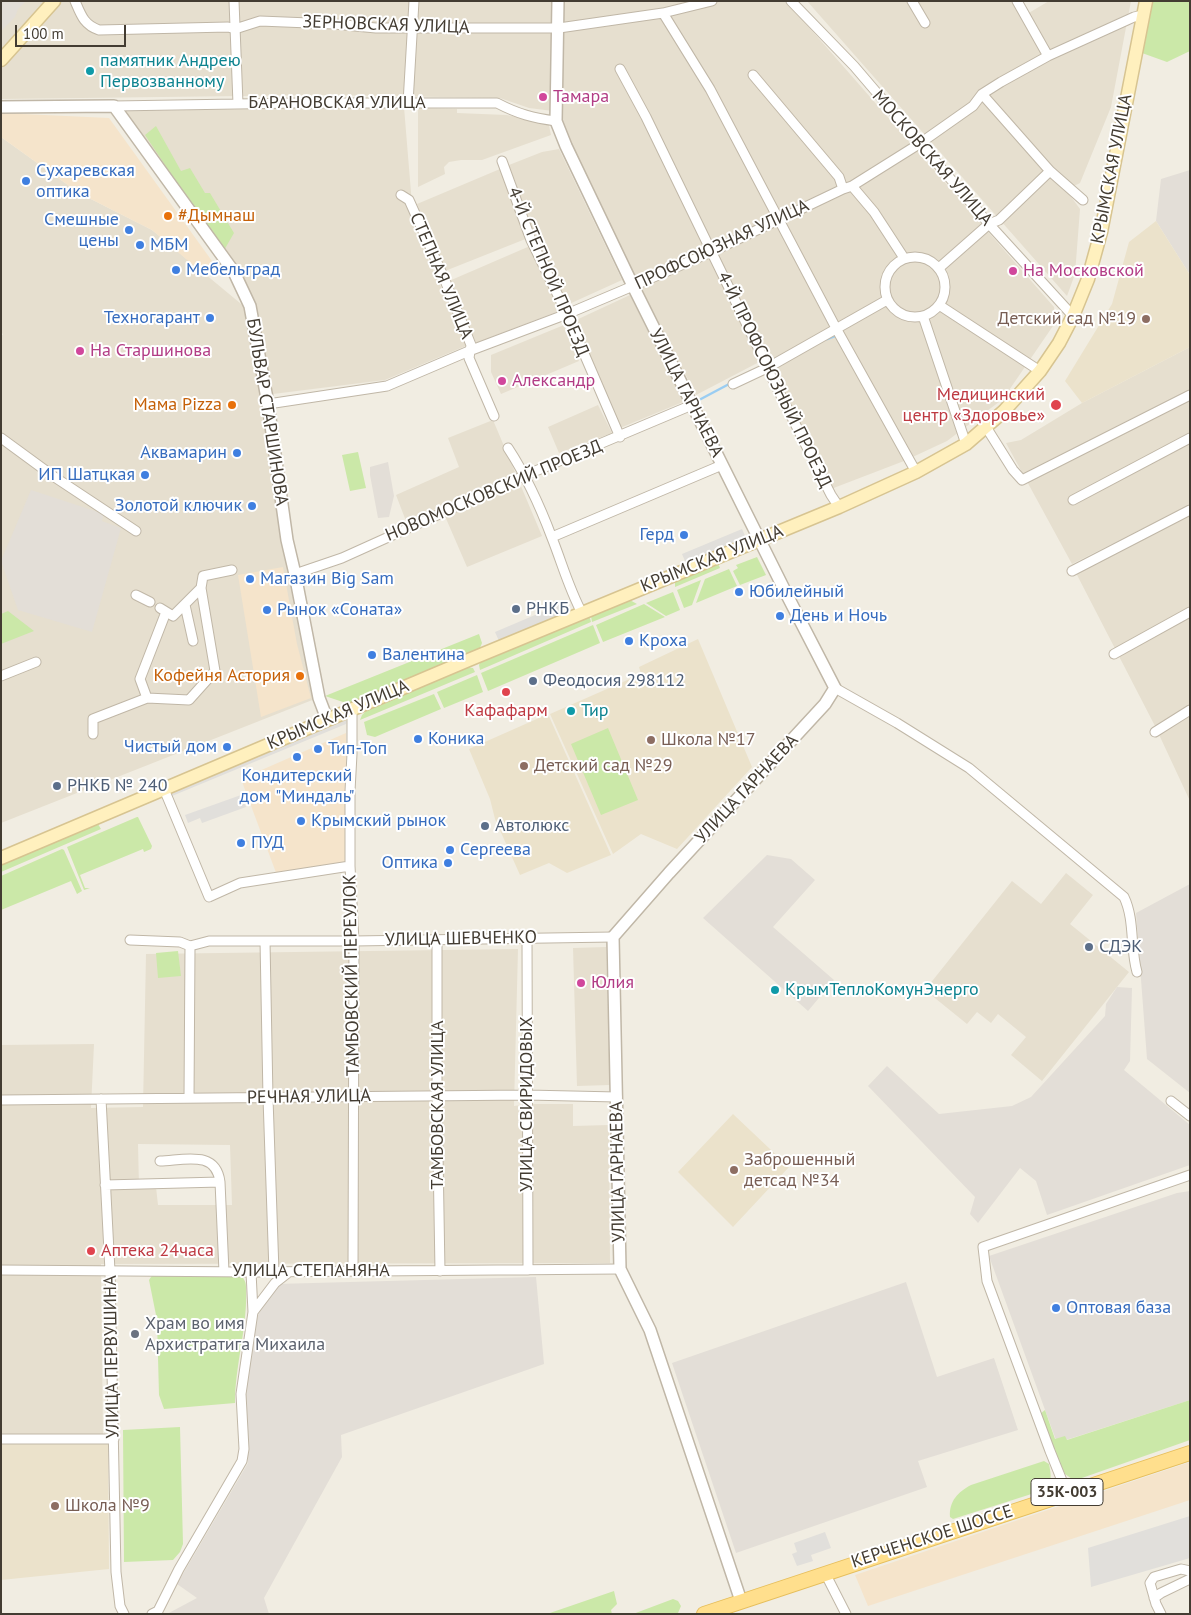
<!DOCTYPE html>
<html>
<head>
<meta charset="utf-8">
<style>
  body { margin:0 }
  #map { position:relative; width:1191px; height:1615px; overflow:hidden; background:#f1ede2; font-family:"PT Sans",sans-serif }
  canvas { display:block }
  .frame { position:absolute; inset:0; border:2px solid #433c32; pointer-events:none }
  .scale { position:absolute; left:15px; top:25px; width:111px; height:22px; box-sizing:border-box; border:2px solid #433c32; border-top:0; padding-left:6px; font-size:15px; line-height:18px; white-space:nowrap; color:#433c32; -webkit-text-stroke:4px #fff; paint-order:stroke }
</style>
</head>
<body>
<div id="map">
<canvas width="1191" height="1615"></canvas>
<div class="frame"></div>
<div class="scale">100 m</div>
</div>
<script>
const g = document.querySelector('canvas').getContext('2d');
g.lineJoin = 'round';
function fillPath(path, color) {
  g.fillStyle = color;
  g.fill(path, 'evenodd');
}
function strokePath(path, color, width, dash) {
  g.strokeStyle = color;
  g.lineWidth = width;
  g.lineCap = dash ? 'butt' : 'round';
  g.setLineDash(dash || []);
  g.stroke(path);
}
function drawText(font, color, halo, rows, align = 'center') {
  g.font = font + ' "PT Sans",sans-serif';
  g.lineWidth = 4;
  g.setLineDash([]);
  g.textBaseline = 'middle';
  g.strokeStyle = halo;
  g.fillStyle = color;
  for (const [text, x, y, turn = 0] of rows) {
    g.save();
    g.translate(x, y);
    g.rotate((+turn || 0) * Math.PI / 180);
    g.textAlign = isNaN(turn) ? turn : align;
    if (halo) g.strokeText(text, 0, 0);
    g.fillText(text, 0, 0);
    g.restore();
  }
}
fillPath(new Path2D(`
  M1,1H46L1,51Z
  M61,1H552L553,111L529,108L500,98L324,95L1,99V69Z
  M561,1H786L1054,307L1055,323L1003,399L947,441L904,461L831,489L765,359L696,395L641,288L561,121Z
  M807,1H1020L1027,14L1049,1H1131L1111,107L1080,183L1066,190L1080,209L1075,274L1067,296Z
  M404,107L414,229L468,345L385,380L273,394L244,278L121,111Z
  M418,108L457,109V113L506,115L548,121L551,135L482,160H461L449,162L444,167L445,174L418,187Z
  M1,137L79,193L152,230L246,308L263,407L325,695L1,823V337L3,334L1,333Z
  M559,149L622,280L567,305L536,238L509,165L542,152Z
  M500,169L528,238L445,271L417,204Z
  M530,246L559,311L476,343L449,281Z
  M630,295L683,402L620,428L574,321Z
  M564,325L579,361L501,394L491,372V355Z
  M1190,347V505L1072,564L1006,443L1021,440L1082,403Z
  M598,405L612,433L559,453L548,427Z
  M493,420L542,536L467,567L441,507L406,521L396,495L459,467L448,438Z
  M1190,515V801L1155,726L1076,573Z
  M1066,873L1093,895L1070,924L1129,972L1042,1081L1011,1055L1026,1037L998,1014L991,1023L977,1012L967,1024L925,990L1012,881L1041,904Z
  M606,947L610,1085L577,1086L573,948Z
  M518,949L514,1106L528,1104H573V1126L609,1125L610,1263L101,1264L103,1437L1,1436V1045L94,1044L91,1108L143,1107L146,954ZM138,1144L230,1145L232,1205H158L156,1187H139Z`), '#e6dfcf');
fillPath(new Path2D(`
  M1,113L109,118L217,268L207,277L152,230L79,193L1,137Z
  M283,567L297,644L311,698L261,717L238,575Z
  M346,733V863L278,878L241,779Z
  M1190,1462V1500L868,1606L855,1575Z`), '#f5e4cb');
fillPath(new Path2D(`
  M1,1H26L18,9L15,17L1,31Z
  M1190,170V275L1156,221L1161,179Z
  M388,462L394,496L389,517L378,518L370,475V467Z
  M31,490L104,514L102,521L121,528L92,632L18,610L1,561Z
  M767,855L791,859L815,880L773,927L834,980L808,1011L703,918Z
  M1190,884V1093L1147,1059L1136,913Z
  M1117,987L1132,988L1130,1061L1124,1070L1190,1125V1165L1047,1215L1036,1181L1020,1168L978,1223L970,1214L975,1197L868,1086L887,1066L939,1114L1012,1106L1031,1097L1105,1016L1106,1004Z
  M1190,1191V1400L1066,1440H1056L989,1256L1177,1193Z
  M536,1277L544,1364L341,1435L342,1457L264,1598L269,1614H167L197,1598L177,1584L248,1463L244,1393L253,1324L276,1284Z
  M906,1282L937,1377L994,1358L1018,1430L918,1461L927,1487L736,1553L672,1363Z`), '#e3ded7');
fillPath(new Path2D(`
  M1156,221L1190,275V347L1082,403L1065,381L1112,304L1129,242Z
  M698,639L752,767L677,849L641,834L613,854L550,714L641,674L639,667Z
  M548,714L611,855L567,873L549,863L520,875L495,819L490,799L469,749Z
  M733,1114L789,1167L733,1227L678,1172Z
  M108,1441L109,1569L1,1580V1443Z`), '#ebe2cb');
fillPath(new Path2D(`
  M1152,1H1190V51L1167,62L1142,53Z
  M156,126L181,171L190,168L205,193H210L234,233L223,252L145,135Z
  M358,452L366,488L350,491L342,455Z
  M757,557L766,575L740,585L733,571L738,568L736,565Z
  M717,561L720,568L675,587V581Z
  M729,569L737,586L696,603L705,579Z
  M701,580L692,605L684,608L677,590Z
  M673,592L680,610L666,616L646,603Z
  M628,599L637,604L592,622L591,616Z
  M644,604L665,617L603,642L596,625Z
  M8,611L34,631L1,644V614Z
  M586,616L590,618L591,622L480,670L479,665L481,661Z
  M593,625L600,643L488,691L481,673Z
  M479,634L482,643L480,648L352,702H343L325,696Z
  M467,667L473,668L475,672L360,720L362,715L368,709Z
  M477,675L483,692L444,708L437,692Z
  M434,694L441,709L375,737L367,735L364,722Z
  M608,728L638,800L601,815L571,744Z
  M137,817H138L152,846L151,849L144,852L143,849L80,875L85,888H90L84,890L67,847Z
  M98,824L101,829L1,872V865Z
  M62,849L64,850L82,891L77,894L71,881L1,910V876Z
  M178,951L181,976L158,978L156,953Z
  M153,1274H239C243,1277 246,1281 246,1287C248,1326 235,1364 235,1403L164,1409L159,1395L157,1320L149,1280Z
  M1190,1400V1440L1079,1479H1072L1065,1474L1050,1442L1040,1414L1045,1410L1055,1439L1065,1436L1067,1440Z
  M180,1427L183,1544L180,1552L173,1560L124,1562L123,1430Z
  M1044,1461L1049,1464C1051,1475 1053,1483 1044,1490L953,1519L950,1517C949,1501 958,1492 971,1485Z
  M614,1591L617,1604L611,1610L612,1614H547Z
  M673,1599L678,1601L681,1606L678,1613L633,1614Z`), '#cbe8a8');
fillPath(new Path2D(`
  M742,529L747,540L687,566L682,554Z
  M561,604L565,613L499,641L495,632Z
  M348,715L346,724L172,796L170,789Z
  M241,795L246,807L202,823L200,818L188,823L185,815Z
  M1190,1516V1558L1091,1587L1088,1548Z
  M825,1532L831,1548L811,1555L813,1561L797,1566L792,1554L797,1552L794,1543Z`), '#e1dfdb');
strokePath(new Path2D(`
  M827,339L835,336
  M699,400L731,383`), '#9acdf2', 2.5);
const minor = new Path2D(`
  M75,1C81,15 84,25 99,30L228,27L235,29L260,21L334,24L376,28H559L663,13L712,1
  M234,1L238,104
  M791,1L854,66L989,224L1073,316
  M912,1L925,23
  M1017,1L1048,56
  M663,13L710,89L837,330L916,472
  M620,69L646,117L766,364L767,368L831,495L839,507
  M753,75L839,177L843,189
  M982,94L1050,171L1083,200
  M408,103L414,1
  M114,106L298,103H497C518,114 533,118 556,121
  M502,161L531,240L567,314L620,437
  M852,186L874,212L904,258
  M401,195L409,200L444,278L471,345L469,358L494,416
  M885 287a30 30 0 1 1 60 0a30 30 0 1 1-60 0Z
  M939,268L989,224L999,220L1050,171
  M939,305L1040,371
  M923,316L966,444
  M733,384L767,368L887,300
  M268,404L387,386L469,351L567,314L633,286L711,252L843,189L852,186L919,144L973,106L982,94L1001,82L1048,56L1134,17L1143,15
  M986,427L1013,470L1022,480L1190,395
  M1,438L53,476L136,531
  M508,448C527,477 540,506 552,538C562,563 569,589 582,613
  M1073,500L1190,438
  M552,537L722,465
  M1072,571L1190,510
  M295,574L342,558L526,475L692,405
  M201,588L203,576L232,570
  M136,595L150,602
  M185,605L193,641
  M1114,654L1190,612
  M1,676L36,662
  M835,688L897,723L969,768L1124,897C1135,920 1130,948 1137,972
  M147,698L140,679L166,612
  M352,710V754L350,791V866L354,941L353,1271
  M1155,732L1190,710
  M93,734V719L147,698L189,700L215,671L201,588L173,616L160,608
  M164,789L209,897L240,883L350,866
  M527,938L528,1270
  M130,940L180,942L190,946L209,941H354L613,937
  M437,940V1096L440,1271
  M265,941L268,1098L274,1272
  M189,1098L190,946
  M101,1099L110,1271L116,1572L120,1606L124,1614
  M1,1100L527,1095L617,1097
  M1171,1101L1190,1116
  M160,1161C185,1160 216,1150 220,1182
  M105,1185L220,1182L224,1272
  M1,1270L251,1272L620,1269
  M251,1272L253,1312
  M1,1439H114
  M1067,1493L1050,1451L987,1281L983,1247L1190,1175
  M825,1573L846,1614
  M1154,1598L1161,1593L1190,1579
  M152,1614L158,1611L179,1569L242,1461L244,1449L241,1394L253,1312L275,1283L289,1272
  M1161,1614L1156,1604L1150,1583L1154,1577L1181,1569L1190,1571`);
const tertiary = new Path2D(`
  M558,1L556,121L566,146L633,286L788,597L835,688L825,704L669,873L613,937L620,1269L650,1330L741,1601
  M1,107L114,106L234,272L250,306L268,404L287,540L295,574L319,698L327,719`);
const secondary = new Path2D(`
  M1,60L54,1
  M1,858L471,659L839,507L916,472L966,444L1004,411L1040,371L1059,343L1073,316L1088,279L1101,232L1146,1`);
const primary = new Path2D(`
  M704,1614L1190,1453`);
strokePath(minor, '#c0b7a7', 11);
strokePath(tertiary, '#c0b7a7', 14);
strokePath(secondary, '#d7c491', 15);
strokePath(primary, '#e6be5b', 16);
strokePath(minor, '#fff', 9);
strokePath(tertiary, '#fff', 11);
strokePath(secondary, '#fff0be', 12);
strokePath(primary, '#ffdf8d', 14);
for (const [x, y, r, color] of [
  [90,71,5,"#0f9aa8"],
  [543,97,5,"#d1479c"],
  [26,181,5,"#3f7fe0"],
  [168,216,5,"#e8710a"],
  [129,230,5,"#3f7fe0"],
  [140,245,5,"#3f7fe0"],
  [176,270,5,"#3f7fe0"],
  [1013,271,5,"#d1479c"],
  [210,318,5,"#3f7fe0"],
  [1146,319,5,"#8d6e63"],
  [80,351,5,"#d1479c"],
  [502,381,5,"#d1479c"],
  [232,405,5,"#e8710a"],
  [1056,405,6,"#e0444e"],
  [237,453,5,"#3f7fe0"],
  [145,475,5,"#3f7fe0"],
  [252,506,5,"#3f7fe0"],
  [684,535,5,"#3f7fe0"],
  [250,579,5,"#3f7fe0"],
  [739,592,5,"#3f7fe0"],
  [516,609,5,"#5c6f8a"],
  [267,610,5,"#3f7fe0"],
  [780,616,5,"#3f7fe0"],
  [629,641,5,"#3f7fe0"],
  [372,655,5,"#3f7fe0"],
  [300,676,5,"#e8710a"],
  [533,681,5,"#5c6f8a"],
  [506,692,5,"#e0444e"],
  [571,711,5,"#0f9aa8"],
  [418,739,5,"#3f7fe0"],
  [651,740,5,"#8d6e63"],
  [227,747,5,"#3f7fe0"],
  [318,749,5,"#3f7fe0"],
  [297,757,5,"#3f7fe0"],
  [524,766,5,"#8d6e63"],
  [57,786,5,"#5c6f8a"],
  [301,821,5,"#3f7fe0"],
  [485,826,5,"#5c6f8a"],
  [241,843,5,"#3f7fe0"],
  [450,850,5,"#3f7fe0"],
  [448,863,5,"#3f7fe0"],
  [1089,947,5,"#5c6f8a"],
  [581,983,5,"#d1479c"],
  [775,990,5,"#0f9aa8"],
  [734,1170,5,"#8d6e63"],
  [91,1251,5,"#e0444e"],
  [1056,1308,5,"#3f7fe0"],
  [135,1334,5,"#6b7280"],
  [55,1506,5,"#8d6e63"]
]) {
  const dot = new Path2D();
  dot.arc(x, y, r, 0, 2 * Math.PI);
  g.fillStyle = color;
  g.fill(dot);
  strokePath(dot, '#fff', 2);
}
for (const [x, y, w] of [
  [1067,1492,72]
]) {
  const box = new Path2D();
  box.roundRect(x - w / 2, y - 13.5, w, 27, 4);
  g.fillStyle = '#fff';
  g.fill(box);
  strokePath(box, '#433c32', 1);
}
drawText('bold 16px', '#433c32', null, [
  ["35К-003",1067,1492]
]);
drawText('18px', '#433c32', '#fff', [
  ["ЗЕРНОВСКАЯ УЛИЦА",386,25,2],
  ["БАРАНОВСКАЯ УЛИЦА",337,103],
  ["МОСКОВСКАЯ УЛИЦА",932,158,49],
  ["КРЫМСКАЯ УЛИЦА",1112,169,-79],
  ["ПРОФСОЮЗНАЯ УЛИЦА",722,245,-25],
  ["4-Й СТЕПНОЙ ПРОЕЗД",548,272,67],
  ["СТЕПНАЯ УЛИЦА",441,276,67],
  ["4-Й ПРОФСОЮЗНЫЙ ПРОЕЗД",774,380,64],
  ["УЛИЦА ГАРНАЕВА",686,393,63],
  ["БУЛЬВАР СТАРШИНОВА",267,412,81],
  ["НОВОМОСКОВСКИЙ ПРОЕЗД",494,491,-23],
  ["КРЫМСКАЯ УЛИЦА",712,559,-22],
  ["КРЫМСКАЯ УЛИЦА",338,715,-23],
  ["УЛИЦА ГАРНАЕВА",747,789,-47],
  ["УЛИЦА ШЕВЧЕНКО",461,939,-1],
  ["ТАМБОВСКИЙ ПЕРЕУЛОК",352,975,-91],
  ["РЕЧНАЯ УЛИЦА",309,1097,-1],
  ["УЛИЦА СВИРИДОВЫХ",527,1104,-90],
  ["ТАМБОВСКАЯ УЛИЦА",438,1105,-90],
  ["УЛИЦА ГАРНАЕВА",618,1172,-91],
  ["УЛИЦА СТЕПАНЯНА",311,1271],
  ["УЛИЦА ПЕРВУШИНА",112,1357,-91],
  ["КЕРЧЕНСКОЕ ШОССЕ",932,1537,-18]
]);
drawText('18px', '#0d838f', '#fff', [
  ["памятник Андрею",100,61],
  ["Первозванному",100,82],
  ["Тир",581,711],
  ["КрымТеплоКомунЭнерго",785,990]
], 'left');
drawText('18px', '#b23c85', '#fff', [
  ["Тамара",553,97],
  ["На Московской",1023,271],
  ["На Старшинова",90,351],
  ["Александр",512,381],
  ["Юлия",591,983]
], 'left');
drawText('18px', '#366cbe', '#fff', [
  ["Сухаревская",36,171],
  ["оптика",36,192],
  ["Смешные",119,220,"right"],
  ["цены",119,241,"right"],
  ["МБМ",150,245],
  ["Мебельград",186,270],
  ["Техногарант",200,318,"right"],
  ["Аквамарин",227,453,"right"],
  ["ИП Шатцкая",135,475,"right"],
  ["Золотой ключик",242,506,"right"],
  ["Герд",674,535,"right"],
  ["Магазин Big Sam",260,579],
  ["Юбилейный",749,592],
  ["Рынок «Соната»",277,610],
  ["День и Ночь",790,616],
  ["Кроха",639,641],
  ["Валентина",382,655],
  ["Коника",428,739],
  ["Чистый дом",217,747,"right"],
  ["Тип-Топ",328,749],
  ["Кондитерский",297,776,"center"],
  ["дом \"Миндаль\"",297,797,"center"],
  ["Крымский рынок",311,821],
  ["ПУД",251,843],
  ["Сергеева",460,850],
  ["Оптика",438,863,"right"],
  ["Оптовая база",1066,1308]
], 'left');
drawText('18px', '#c56008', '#fff', [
  ["#Дымнаш",178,216,"left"],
  ["Мама Pizza",222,405],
  ["Кофейня Астория",290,676]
], 'right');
drawText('18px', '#785e54', '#fff', [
  ["Детский сад №19",1136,319,"right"],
  ["Школа №17",661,740],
  ["Детский сад №29",534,766],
  ["Заброшенный",744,1160],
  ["детсад №34",744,1181],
  ["Школа №9",65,1506]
], 'left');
drawText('18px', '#be3a42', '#fff', [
  ["Медицинский",1045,395],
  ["центр «Здоровье»",1045,416],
  ["Кафафарм",506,711,"center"],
  ["Аптека 24часа",101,1251,"left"]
], 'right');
drawText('18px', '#4e5e75', '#fff', [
  ["РНКБ",526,609],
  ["Феодосия 298112",543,681],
  ["РНКБ № 240",67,786],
  ["Автолюкс",495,826],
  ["СДЭК",1099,947]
], 'left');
drawText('18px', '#5b616d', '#fff', [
  ["Храм во имя",145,1324],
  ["Архистратига Михаила",145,1345]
], 'left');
</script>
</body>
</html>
